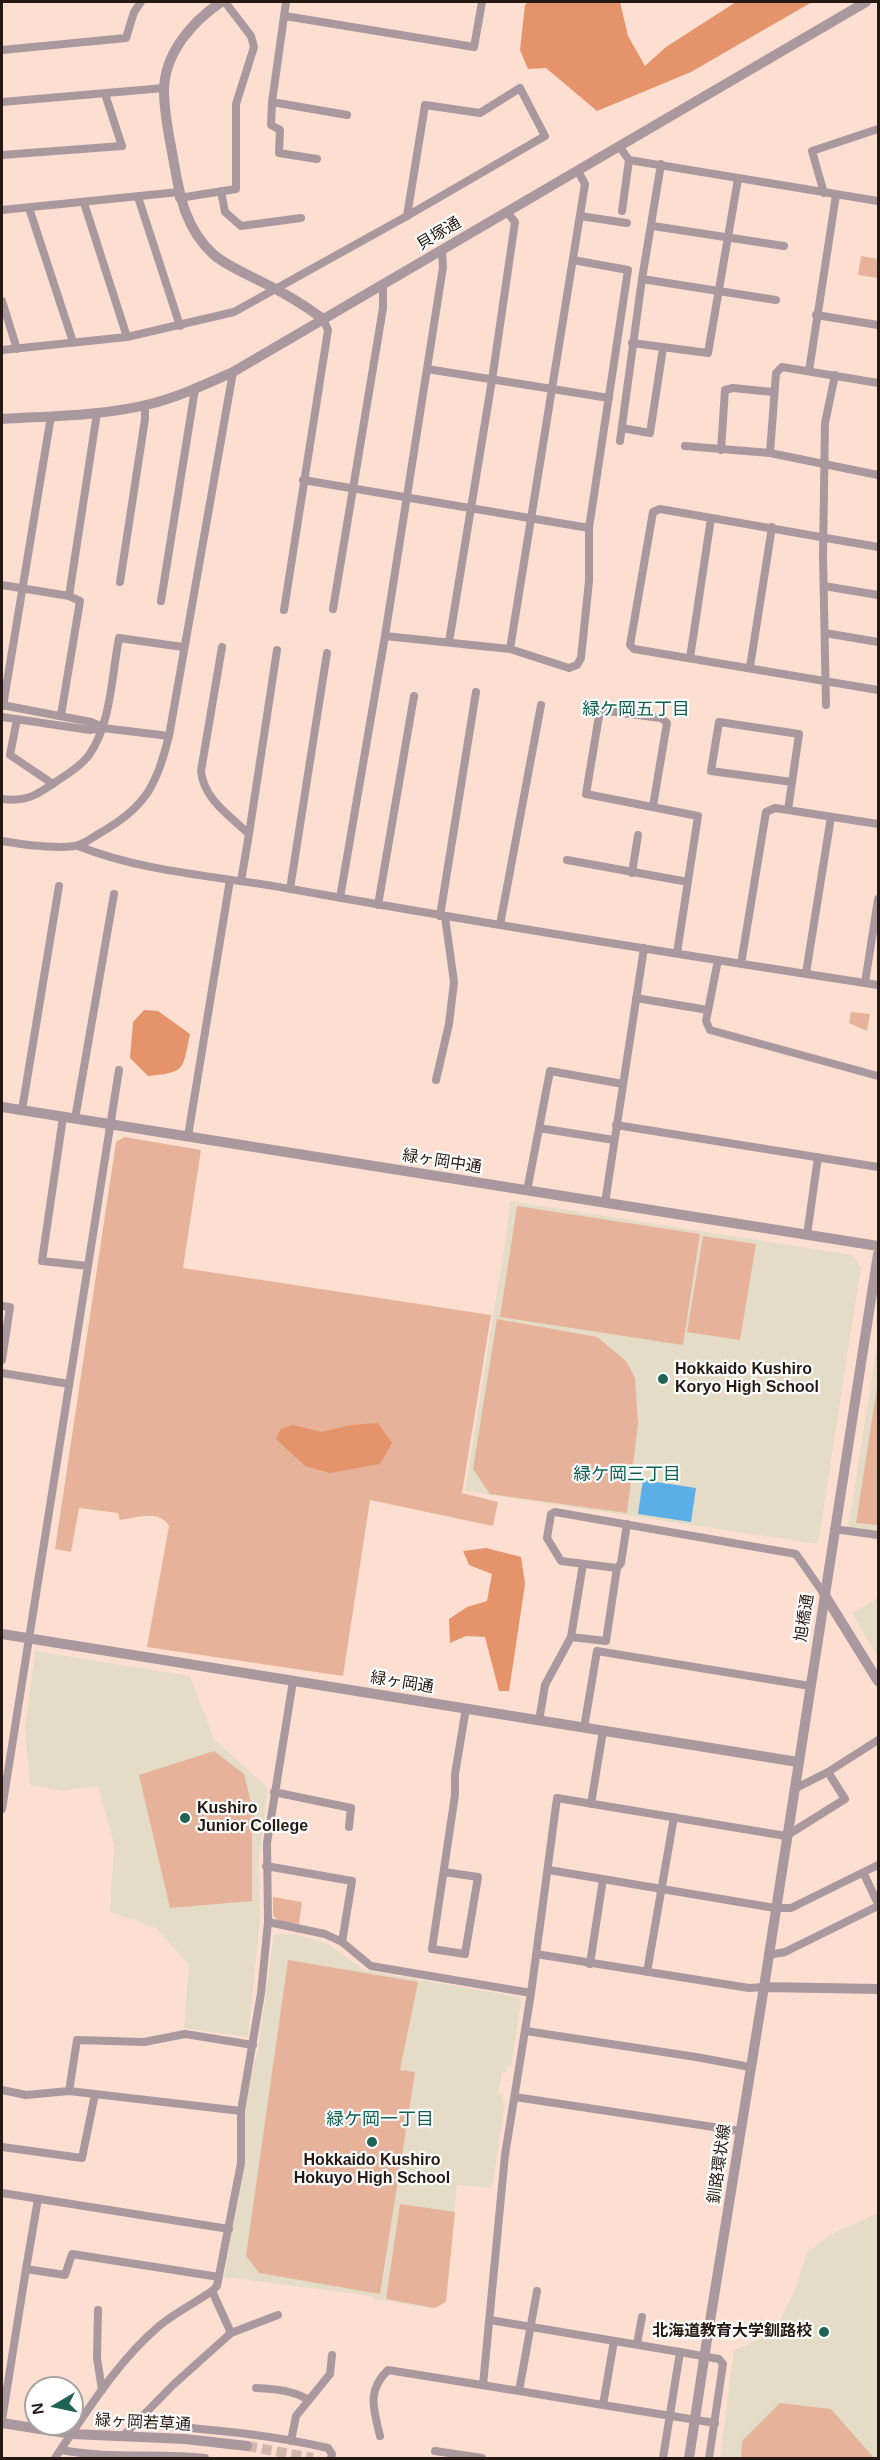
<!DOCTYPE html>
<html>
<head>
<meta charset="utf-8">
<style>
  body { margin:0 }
  #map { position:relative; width:880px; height:2460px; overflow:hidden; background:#fddfd1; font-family:Arial,sans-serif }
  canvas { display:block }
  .frame { position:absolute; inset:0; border:3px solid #261913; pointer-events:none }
  .north { position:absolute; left:24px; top:2376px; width:60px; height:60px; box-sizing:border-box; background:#fff; border:2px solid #a8a3a1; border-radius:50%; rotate:261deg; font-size:16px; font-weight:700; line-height:24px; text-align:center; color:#261913 }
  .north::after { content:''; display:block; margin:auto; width:21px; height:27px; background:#206352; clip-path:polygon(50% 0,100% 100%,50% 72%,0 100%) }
</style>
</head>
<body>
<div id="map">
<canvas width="880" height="2460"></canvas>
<div class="frame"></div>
<div class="north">N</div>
</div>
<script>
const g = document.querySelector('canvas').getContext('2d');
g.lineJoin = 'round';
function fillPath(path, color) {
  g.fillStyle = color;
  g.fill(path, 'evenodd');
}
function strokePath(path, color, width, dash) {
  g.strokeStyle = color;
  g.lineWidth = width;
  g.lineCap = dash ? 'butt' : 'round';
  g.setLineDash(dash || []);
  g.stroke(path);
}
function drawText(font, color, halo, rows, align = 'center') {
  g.font = font + ' Arial,"Noto Sans JP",sans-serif';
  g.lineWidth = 4.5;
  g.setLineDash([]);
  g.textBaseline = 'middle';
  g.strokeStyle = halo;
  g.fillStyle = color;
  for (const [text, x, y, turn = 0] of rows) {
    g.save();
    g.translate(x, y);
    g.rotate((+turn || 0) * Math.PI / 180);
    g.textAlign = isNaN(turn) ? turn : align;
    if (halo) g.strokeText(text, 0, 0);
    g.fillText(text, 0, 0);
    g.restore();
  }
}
fillPath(new Path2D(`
  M510,1201L853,1255L861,1267L818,1544L465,1491L507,1230Z
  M878,1338V1531L848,1529Z
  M878,1598V1658L852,1613Z
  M35,1651L190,1676L214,1739L268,1788L259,1858L260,1919L248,2037L184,2028L189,1965L156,1928L110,1912L114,1844L98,1786L61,1791L30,1785L25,1729Z
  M274,1934H295L328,1944L364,1970L518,1997L521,2001L511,2067L507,2066L506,2072H502L498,2093L503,2094L502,2101L505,2102L492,2188L457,2185L445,2300L435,2309L373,2299V2296L224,2277L244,2167L245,2118L248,2090L259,2044Z
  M878,2213V2458H720L734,2350L761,2339L778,2324L794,2292L807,2253L830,2235Z`), '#e4dcc6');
fillPath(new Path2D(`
  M861,256L878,259V278L858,275Z
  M851,1012L870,1014L867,1031L849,1023Z
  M124,1137L201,1150L183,1268L491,1315L462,1493L498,1502L493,1526L370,1500L343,1676L147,1647L169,1526C159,1509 137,1518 120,1520L118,1513L79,1508L71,1552L55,1549L116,1142Z
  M517,1206L700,1234L683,1345L500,1317Z
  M703,1236L756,1244L740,1340L687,1332Z
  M497,1319L597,1337L626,1361L635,1378L638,1424L627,1513L490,1494L473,1469Z
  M878,1381V1525L856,1523Z
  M214,1751L244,1774L257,1828L252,1832V1901L170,1908L139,1775Z
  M273,1897L302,1902L299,1924L278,1921L273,1915Z
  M288,1960L418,1982L400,2070L415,2072L380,2294L259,2273L246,2256Z
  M400,2204L455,2212L446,2302L435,2308L386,2299Z
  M780,2403L831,2409L874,2458H741L742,2441Z`), '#e7b29a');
fillPath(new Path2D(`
  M528,2H620L628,36L645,66L666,47L736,2H812L691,72L597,111L546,68L528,69L520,50L525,5Z
  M144,1010L158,1011L190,1034C182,1070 187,1072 148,1076L130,1058L133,1022Z
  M378,1423L392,1443L380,1464L330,1473L305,1466L276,1439L281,1429L293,1425L322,1432L350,1425Z
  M486,1548L521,1557L525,1584L509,1691H499L485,1637L466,1636L450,1643L449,1619L467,1607L487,1601L492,1574L469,1565L463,1551Z`), '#e5936a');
fillPath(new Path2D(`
  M643,1480L696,1488L691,1522L638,1514Z`), '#5caee6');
strokePath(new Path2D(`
  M247,2446L313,2458`), '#d2b7ab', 10, [10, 5]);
strokePath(new Path2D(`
  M286,2L272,102L271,125L280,130L279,153L317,159
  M285,16L474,47L482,2
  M2,50L126,38L134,12L141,2
  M2,102L164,88
  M272,102L347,115
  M619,146L629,160L878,201
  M2,155L122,146L105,94
  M221,191L225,212L241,226L301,218
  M824,193L812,151L878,129
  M138,197L180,326
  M179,198L236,189V104L254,47L251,36L225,2
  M84,203L127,337
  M29,208L73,342
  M2,210L179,192
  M622,211L629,160
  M580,216L627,223
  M653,226L784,246
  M642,279L776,300
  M2,301L17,349
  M816,315L878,325
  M632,343L708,353L738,179
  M2,350L127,337L234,312L407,216L545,136L520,88L480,113L425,105L407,216
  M427,369L609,398
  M809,371L836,195
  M622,428L650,433L663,348
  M620,441L642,279L661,164
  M685,446L770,453L878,475
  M721,450L725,390L733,388L773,392
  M770,453L776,373L782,367L878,383
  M303,480L589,528
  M878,547L660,509L653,512L630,645L634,649L878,690
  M120,582L145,419V405
  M2,585L69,596
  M824,586L878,595
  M161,601L195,389
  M333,609L383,308V285
  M284,610L328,330L323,319
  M825,633L878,642
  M385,636L510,649L569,668L577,665L581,658L589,581V528L628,270L573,260
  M449,642L492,380L515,222L507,212
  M222,647L201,771C203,798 230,816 249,834L241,881
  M510,649L585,184L578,171
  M690,658L711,518
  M750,667L772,527
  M2,705L91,722L103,727
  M826,705L823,556L825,423L835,375
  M3,706L51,416
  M61,715L80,601L69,596L97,413
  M2,717L90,730L103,728L169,736
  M17,719L10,755L53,784
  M2,799C27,802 37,795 57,781C68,774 82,765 89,755C111,725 112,673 119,638L183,647
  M653,806L667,723L661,718L600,710L586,794L698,816L677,953
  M788,810L799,734L719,722L711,771L792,782
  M249,834L277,650
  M2,841C25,845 52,849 75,846C83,845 92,838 100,833C146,807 156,786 169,736L233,372
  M78,846C146,873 219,876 291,889C486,924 682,955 878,985
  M567,860L688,882
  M632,873L638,835
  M290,889L327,653
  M340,898L385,636L443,267L442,251
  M378,905L414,696
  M440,916L476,692
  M500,925L541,705
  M718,960L706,1021L710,1030L878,1076
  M741,964L766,812L775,808L878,824
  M806,973L831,817
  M865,983L878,899
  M636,998L708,1010
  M436,1080L449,1024L454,982L445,917
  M22,1110L59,886
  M63,1117L42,1261L88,1266
  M75,1119L114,894
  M616,1125L878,1167
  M539,1128L614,1140
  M188,1136L230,880
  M527,1191L550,1071L623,1084
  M605,1203L644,948
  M807,1235L818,1157
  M2,1306L10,1307L2,1360
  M2,1373L69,1384
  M834,1529L878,1535
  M617,1568L621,1563L627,1524
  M571,1637L606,1641L617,1568L561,1561L547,1538L551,1514L555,1512L796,1554L824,1594
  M539,1721L545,1685L571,1637L583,1564
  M584,1728L597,1651L810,1686
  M794,1789L828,1772L878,1740
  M274,1792L351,1808L349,1827
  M591,1804L603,1731
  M2,1809L119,1070
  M266,1866L352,1881L342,1942
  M549,1870L775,1908H791L878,1865
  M444,1872L478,1877L465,1954L432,1949L455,1795V1774L466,1708
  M864,1874L878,1904
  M268,1922L325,1934L342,1942L371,1966L531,1993
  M536,1954L749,1988L764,1987
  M768,1955L785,1952L878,1906
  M590,1964L603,1879
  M647,1972L674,1817
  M526,2031L696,2057L750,2067
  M2,2090L26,2095L69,2091L241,2111
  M69,2091L77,2040L144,2042L185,2034L253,2045
  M515,2097L740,2131
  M2,2147L82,2158L95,2094
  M2,2193L229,2229
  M26,2269L38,2199
  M212,2291L231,2333
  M98,2310L97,2358L102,2390
  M490,2320L680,2352L663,2458
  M637,2344L642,2317
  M680,2352L719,2359L723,2364L709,2458
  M483,2385L505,2155L531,1993L557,1798L786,1836L845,1799L828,1772
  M256,2388C275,2389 292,2390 309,2400
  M519,2391L603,2405L614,2341
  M603,2405L715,2423
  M2,2420L26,2269L65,2275L72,2254L219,2277
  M136,2423C200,2429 265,2433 328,2448L332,2454L331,2458
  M123,2436L173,2385L231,2333L278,2315
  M380,2436C374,2410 366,2391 388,2370L519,2391L537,2291
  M291,2441L296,2416L330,2374L332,2355
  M61,2450C108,2459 158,2453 205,2458
  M435,2451L482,2458
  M55,2458C86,2413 116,2363 158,2327C174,2313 195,2303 212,2291L217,2286L241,2163V2111L261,1993L268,1922L267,1843L293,1681`), '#a9989e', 8);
strokePath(new Path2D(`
  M221,2C193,21 164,53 164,91C164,115 170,140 174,163C180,198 186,229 213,254C225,265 245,273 260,281C283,292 303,304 323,319
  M2,419C49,416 99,416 146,405C176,398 204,385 233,372L866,2
  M2,1107L878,1246
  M824,1594L878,1681
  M2,1634L798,1762
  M764,1987L878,1254
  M706,2346L764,1987L878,1989
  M2,2423L72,2434L185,2439L247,2446`), '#a9989e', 10);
strokePath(new Path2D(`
  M689,2458L706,2346`), '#a9989e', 10);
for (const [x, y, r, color] of [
  [663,1379,6,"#206352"],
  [185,1818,6,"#206352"],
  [372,2142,6,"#206352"],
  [824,2332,6,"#206352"]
]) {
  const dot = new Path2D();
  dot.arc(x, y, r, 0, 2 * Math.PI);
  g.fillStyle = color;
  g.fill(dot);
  strokePath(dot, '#fff', 2);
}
drawText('16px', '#261913', '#fff', [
  ["貝塚通",439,234,-31],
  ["緑ヶ岡中通",442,1162,9],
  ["旭橋通",805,1618,-81],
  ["緑ヶ岡通",402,1683,9],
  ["釧路環状線",720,2164,-82],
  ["緑ヶ岡若草通",143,2423,3]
]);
drawText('bold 16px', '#261913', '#fff', [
  ["Hokkaido Kushiro",675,1370],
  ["Koryo High School",675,1388],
  ["Kushiro",197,1809],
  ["Junior College",197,1827],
  ["Hokkaido Kushiro",372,2161,"center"],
  ["Hokuyo High School",372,2179,"center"],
  ["北海道教育大学釧路校",812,2332,"right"]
], 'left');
drawText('18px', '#106250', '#fff', [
  ["緑ケ岡五丁目",636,710],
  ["緑ケ岡三丁目",627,1475],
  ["緑ケ岡一丁目",380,2120]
]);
</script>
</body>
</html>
